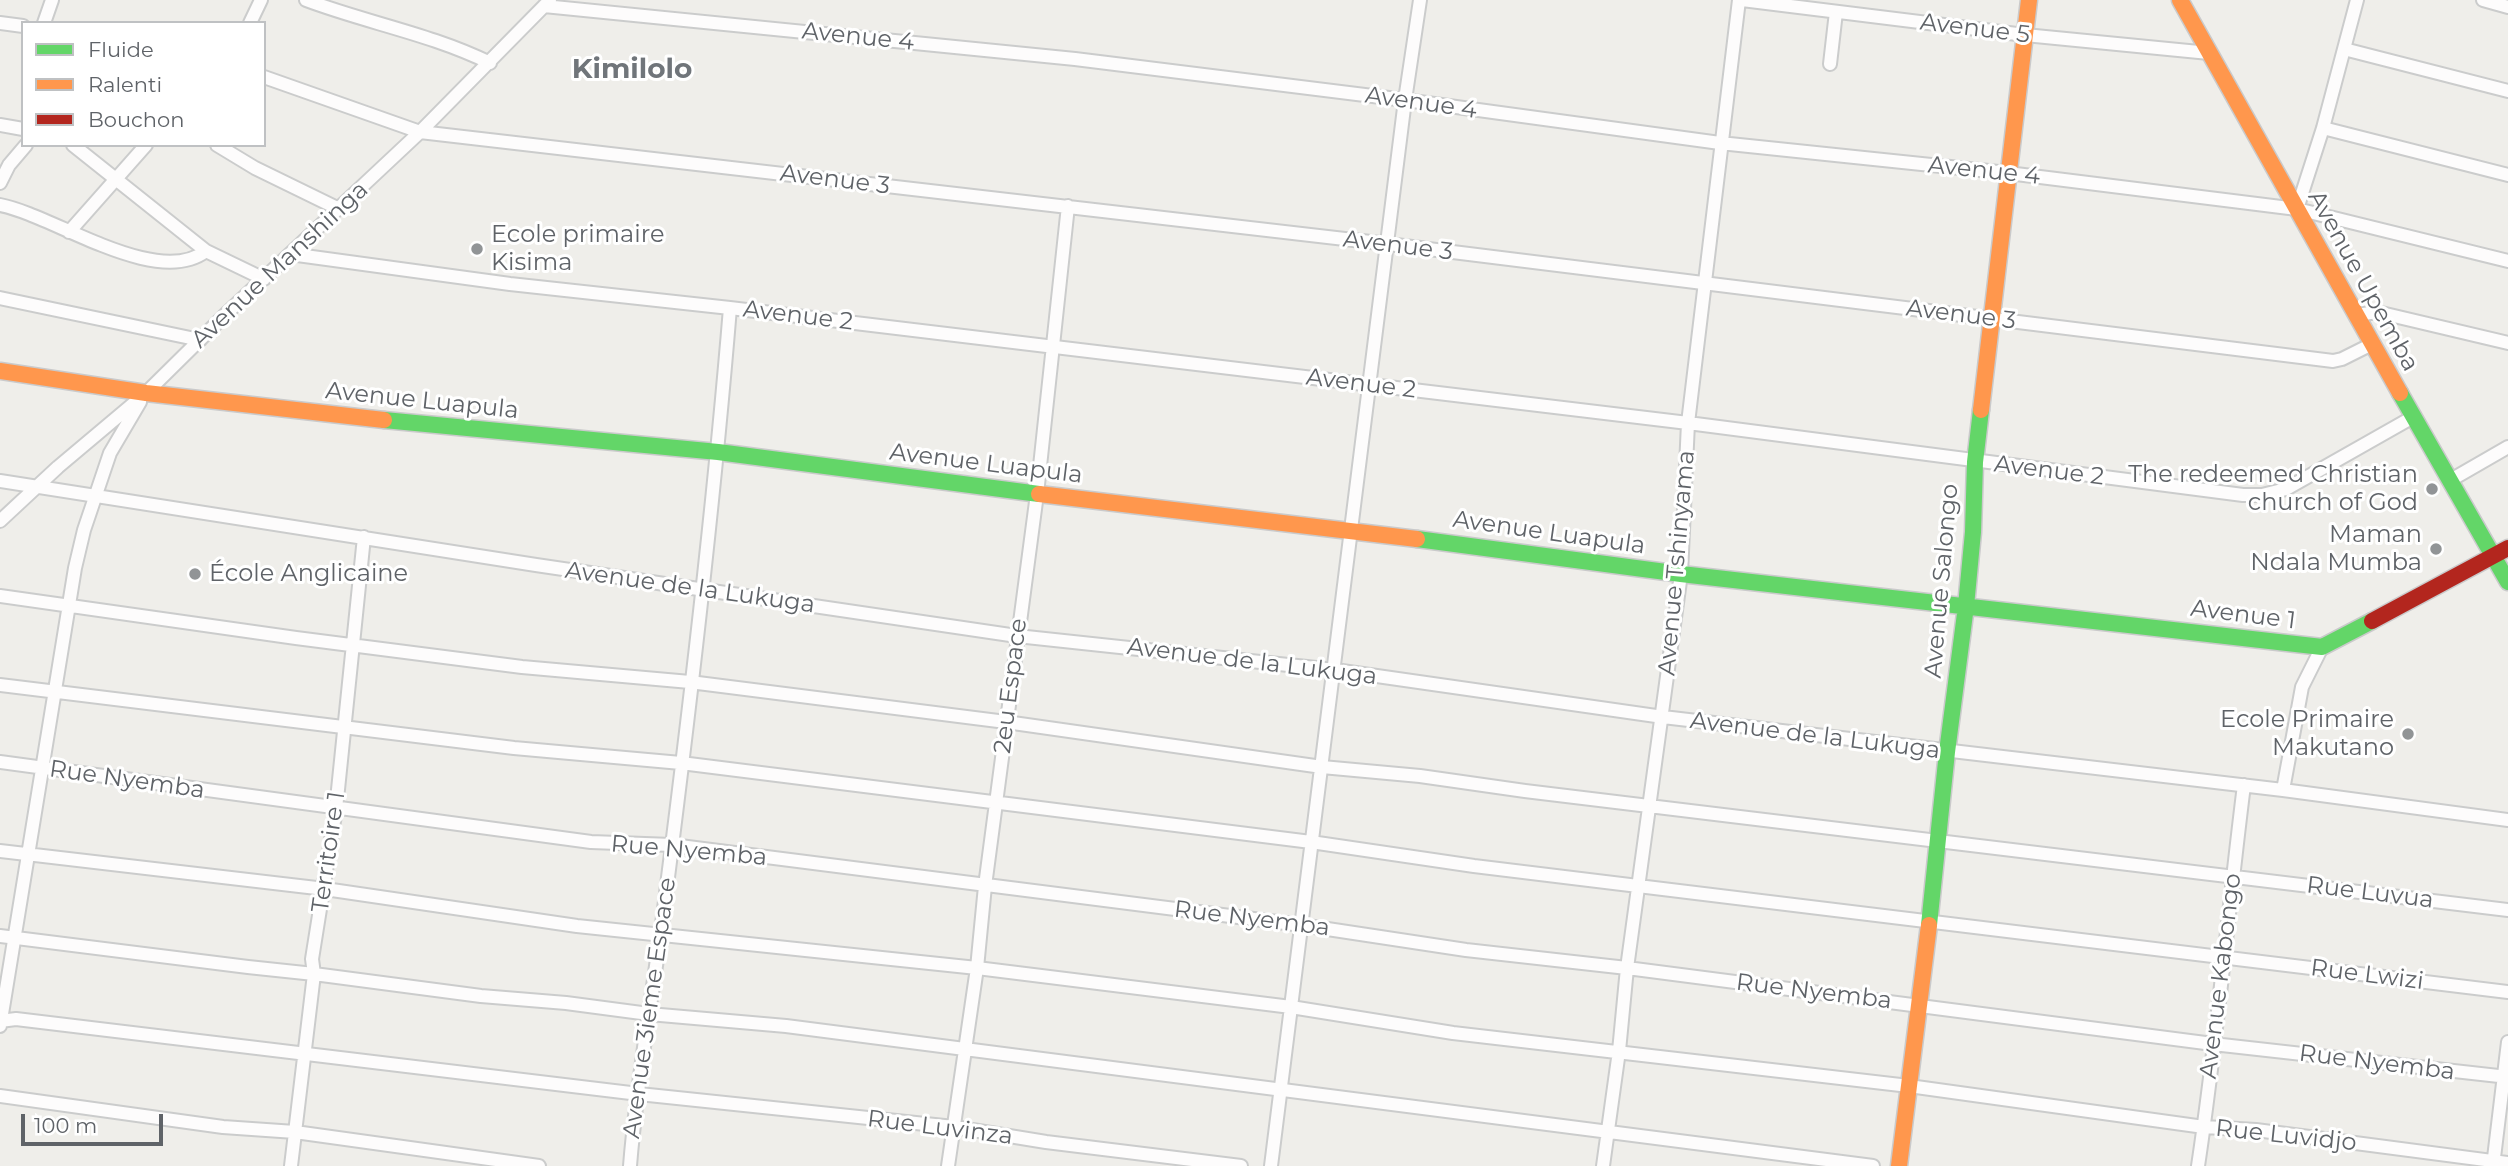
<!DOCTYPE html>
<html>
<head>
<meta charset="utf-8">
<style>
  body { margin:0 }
  #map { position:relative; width:2508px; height:1166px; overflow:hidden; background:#efeeea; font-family:Montserrat,sans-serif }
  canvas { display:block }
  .legend { position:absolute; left:21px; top:21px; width:245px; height:126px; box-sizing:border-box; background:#fff; border:2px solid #bfc1c3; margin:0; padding:9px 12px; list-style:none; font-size:21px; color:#5f6368 }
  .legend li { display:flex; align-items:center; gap:14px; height:35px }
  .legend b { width:35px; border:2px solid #bfc1c3 }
  .scale { position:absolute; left:21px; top:1114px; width:142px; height:32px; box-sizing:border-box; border:4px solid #5f6368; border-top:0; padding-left:9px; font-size:21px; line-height:24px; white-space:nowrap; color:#5f6368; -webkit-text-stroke:5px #fff; paint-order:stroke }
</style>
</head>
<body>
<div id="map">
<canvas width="2508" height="1166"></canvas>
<ul class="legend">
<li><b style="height:9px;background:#63d668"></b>Fluide</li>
<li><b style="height:9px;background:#ff974d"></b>Ralenti</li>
<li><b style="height:9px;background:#b3261e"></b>Bouchon</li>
</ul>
<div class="scale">100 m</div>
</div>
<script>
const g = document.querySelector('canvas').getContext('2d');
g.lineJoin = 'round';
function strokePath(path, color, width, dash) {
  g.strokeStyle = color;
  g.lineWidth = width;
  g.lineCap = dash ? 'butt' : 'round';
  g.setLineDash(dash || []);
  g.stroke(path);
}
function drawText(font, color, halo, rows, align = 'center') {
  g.font = font + ' Montserrat,sans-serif';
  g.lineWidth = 6;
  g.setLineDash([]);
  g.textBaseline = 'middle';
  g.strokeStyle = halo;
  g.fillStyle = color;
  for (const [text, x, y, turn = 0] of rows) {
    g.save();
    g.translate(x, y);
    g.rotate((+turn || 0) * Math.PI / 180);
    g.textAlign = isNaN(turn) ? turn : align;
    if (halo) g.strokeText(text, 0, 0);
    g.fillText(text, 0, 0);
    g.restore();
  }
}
const street = new Path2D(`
  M306,0C367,23 431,34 490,63
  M1742,0L2025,35L2209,53
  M2483,0L2508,7
  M544,6L1075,59L1405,100L1720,143L2008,173L2297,209L2508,261
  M0,23L23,26
  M44,23L52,0
  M250,23L261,0
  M2344,49L2508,91
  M1830,64L1836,12
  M264,77L420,132L1388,244L2333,361L2342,359L2372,344
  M0,125L23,129
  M2323,128L2508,175
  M73,145L206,251L264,279
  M217,145L255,168L339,209
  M0,183L9,165L26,145
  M0,205C53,215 156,289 206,251
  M2297,209L2323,128L2357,0
  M69,232L146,145
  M290,254L510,284L730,308L1688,423L2243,495H2262L2286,489L2413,417
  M0,298L200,340
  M2357,315L2377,312L2508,343
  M0,481L536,565L1017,636L1335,670L1663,717L2283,790L2508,820
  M2449,481L2508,447
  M0,521L58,467L146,393L228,312L420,132L550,0
  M0,596L296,638L522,667L690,682L1006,722L1322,767L1420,776L1525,791L2508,910
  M0,685L514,748L681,763L1311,842L1474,866L2508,992
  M0,762L591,842L672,845L1301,925L1466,950L1627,968L2213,1044L2508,1077
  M2283,790L2302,687L2322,647
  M0,851L325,889L577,926L977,968L1291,1007L1453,1033L1909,1086L2204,1127L2256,1130L2508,1163
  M0,936L248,967L314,974L481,996L566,1003L649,1014L786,1026L1873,1166
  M0,1021L16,1019L639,1094L954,1127L1046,1142L1241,1166
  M0,1026L75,568L84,530L110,453L140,402
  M0,1096L223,1127L295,1132L539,1166
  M291,1166L314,974L312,959L336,809L364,537
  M630,1166C637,1075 655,984 666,893C691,698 714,503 730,308
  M948,1166L977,968L985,886L1037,494L1068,206
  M1271,1166L1405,100L1420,0
  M1603,1166L1619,1051L1627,968L1681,574L1688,423L1739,0
  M2198,1166C2217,1040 2228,912 2244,785
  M2493,1166L2508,1042`);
const fast = new Path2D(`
  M2400,393L2508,582
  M384,420L718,452L1039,494
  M1417,539L1681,574L2322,647L2372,621
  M1929,925L1947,752L1966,606L1973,532L1975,462L1981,410`);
const slow = new Path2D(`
  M2180,0L2400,393
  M0,371L146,393L384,420
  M1981,410L2029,0
  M1039,494L1417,539
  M1899,1166L1929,925`);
const jam = new Path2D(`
  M2372,621L2508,548`);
strokePath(street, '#cbcccc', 16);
strokePath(fast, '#cacacb', 19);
strokePath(slow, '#cacacb', 19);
strokePath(jam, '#cacacb', 19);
strokePath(street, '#fdfcfc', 12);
strokePath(fast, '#63d668', 16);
strokePath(slow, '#ff974d', 16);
strokePath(jam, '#b3261e', 16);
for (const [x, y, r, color] of [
  [477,249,7,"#919496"],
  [2432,489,7,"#919496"],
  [2436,549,7,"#919496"],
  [195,574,7,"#919496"],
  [2408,734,7,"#919496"]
]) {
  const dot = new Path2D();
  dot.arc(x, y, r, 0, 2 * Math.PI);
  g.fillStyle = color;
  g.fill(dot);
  strokePath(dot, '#fff', 2.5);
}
drawText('24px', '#5f6368', '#fff', [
  ["Avenue 5",1975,29,7],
  ["Avenue 4",858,37,6],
  ["Avenue 4",1421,103,8],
  ["Avenue 4",1984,171,6],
  ["Avenue 3",835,180,7],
  ["Avenue 3",1398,246,7],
  ["Avenue Manshinga",280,265,-43],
  ["Avenue Upemba",2363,281,61],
  ["Avenue 3",1961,315,7],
  ["Avenue 2",798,316,7],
  ["Avenue 2",1361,384,7],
  ["Avenue Luapula",422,401,6],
  ["Avenue Luapula",986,464,7],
  ["Avenue 2",2049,471,7],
  ["Avenue Luapula",1549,533,8],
  ["Avenue Tshinyama",1677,563,-85],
  ["Avenue Salongo",1942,581,-85],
  ["Avenue de la Lukuga",690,588,8],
  ["Avenue 1",2243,615,7],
  ["Avenue de la Lukuga",1252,662,7],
  ["2eu Espace",1011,686,-83],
  ["Avenue de la Lukuga",1815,736,7],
  ["Rue Nyemba",127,780,8],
  ["Rue Nyemba",689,851,5],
  ["Territoire 1",329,852,-82],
  ["Rue Luvua",2370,893,7],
  ["Rue Nyemba",1252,919,7],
  ["Rue Lwizi",2367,975,7],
  ["Avenue Kabongo",2221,976,-83],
  ["Rue Nyemba",1814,992,7],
  ["Avenue 3ieme Espace",650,1008,-82],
  ["Rue Nyemba",2377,1063,7],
  ["Rue Luvinza",940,1128,7],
  ["Rue Luvidjo",2286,1136,6]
]);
drawText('24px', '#5f6368', '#fff', [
  ["Ecole primaire",491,235,"left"],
  ["Kisima",491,263,"left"],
  ["The redeemed Christian",2418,475],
  ["church of God",2418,503],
  ["Maman",2422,535],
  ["Ndala Mumba",2422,563],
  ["École Anglicaine",209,574,"left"],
  ["Ecole Primaire",2394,720],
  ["Makutano",2394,748]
], 'right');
drawText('bold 28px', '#70757a', '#fff', [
  ["Kimilolo",632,70]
]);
</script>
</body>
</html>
